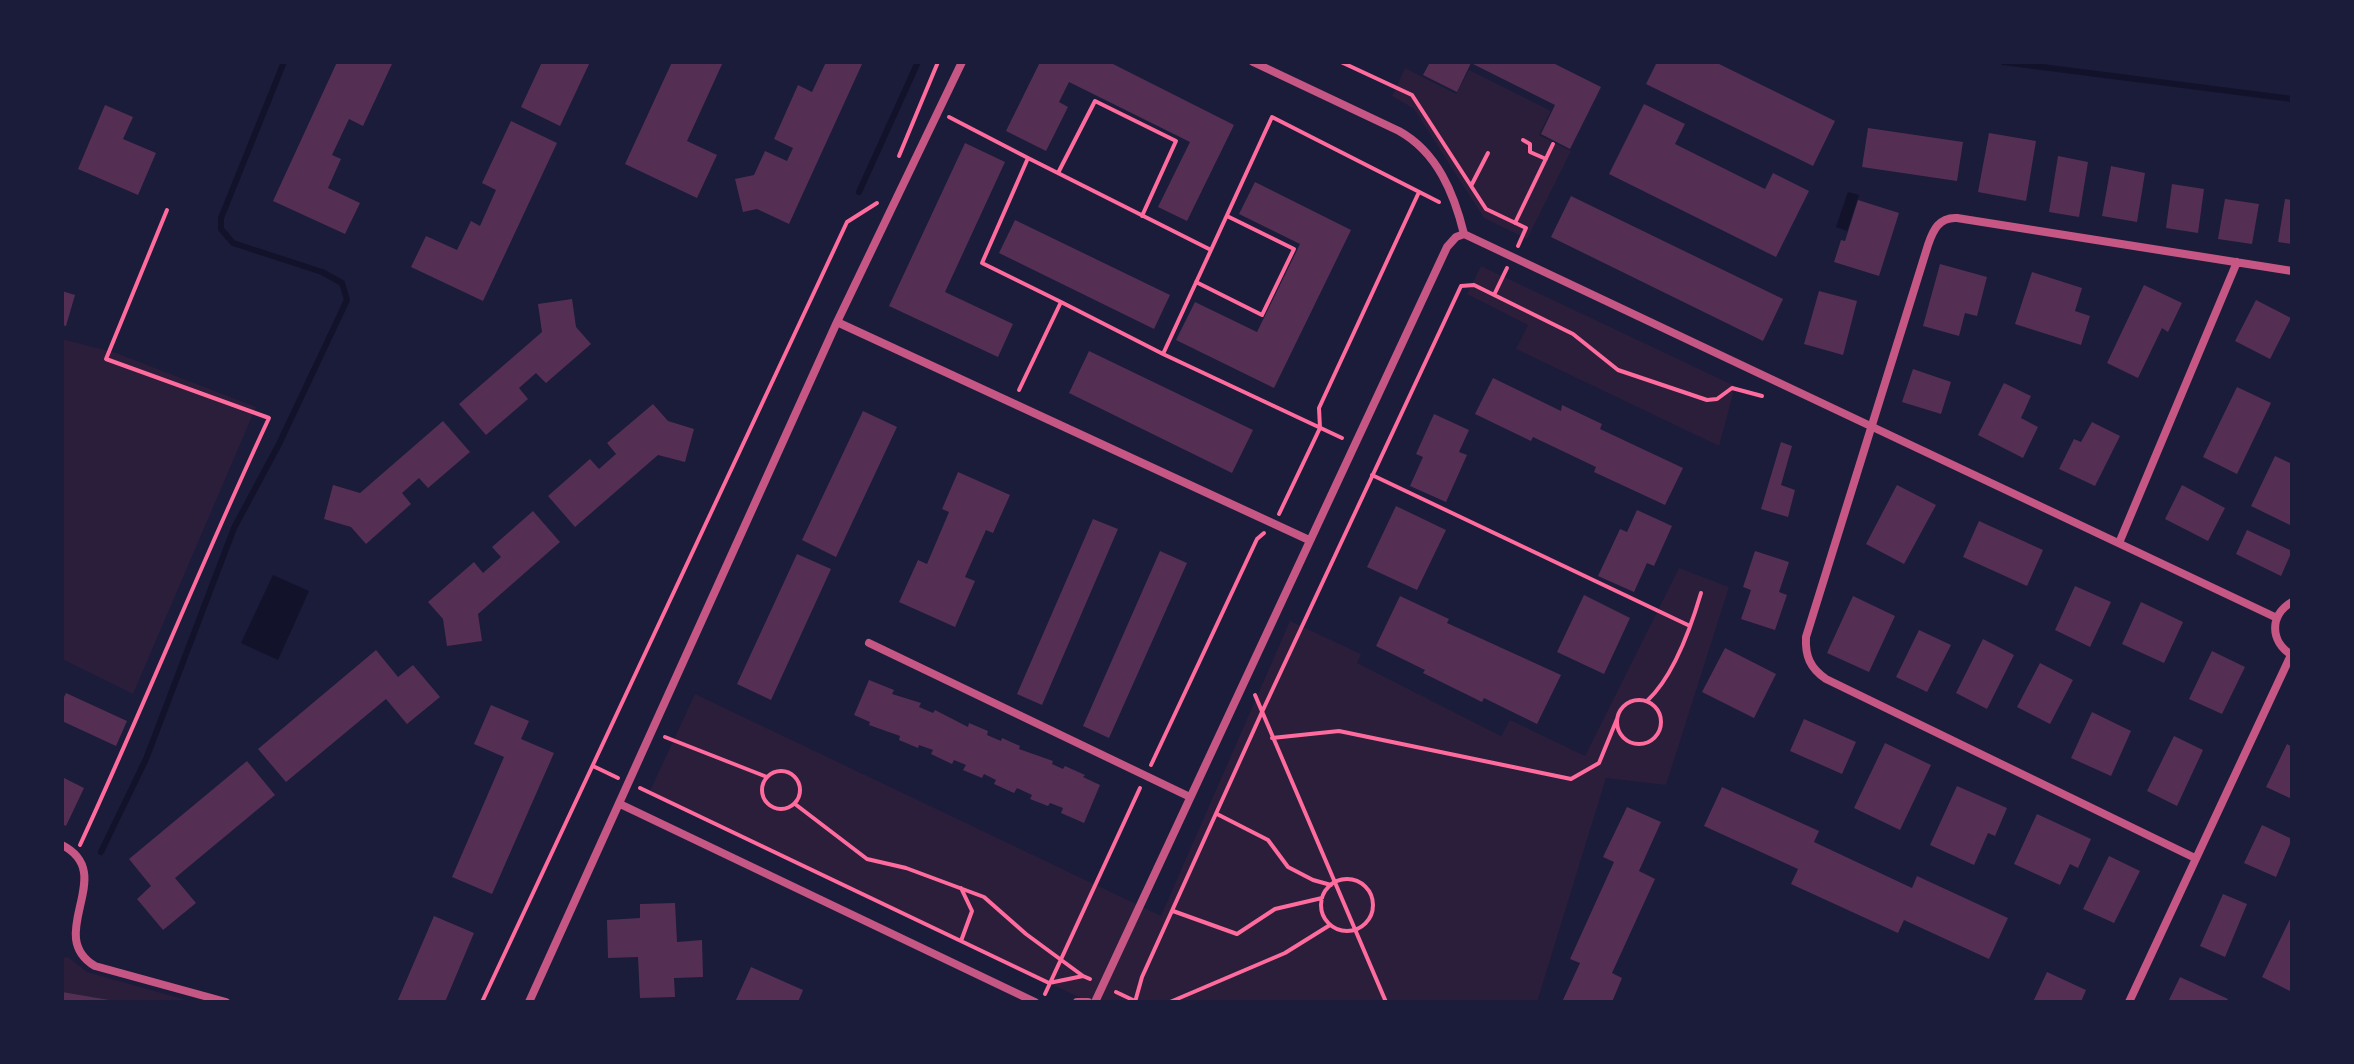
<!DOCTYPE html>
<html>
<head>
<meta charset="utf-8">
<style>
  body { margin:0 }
  #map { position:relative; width:2354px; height:1064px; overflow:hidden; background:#1b1b3a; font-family:"Alegreya Sans",sans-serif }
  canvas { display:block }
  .frame { position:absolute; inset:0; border:64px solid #1b1b3a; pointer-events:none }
</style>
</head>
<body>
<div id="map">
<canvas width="2354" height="1064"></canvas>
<div class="frame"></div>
</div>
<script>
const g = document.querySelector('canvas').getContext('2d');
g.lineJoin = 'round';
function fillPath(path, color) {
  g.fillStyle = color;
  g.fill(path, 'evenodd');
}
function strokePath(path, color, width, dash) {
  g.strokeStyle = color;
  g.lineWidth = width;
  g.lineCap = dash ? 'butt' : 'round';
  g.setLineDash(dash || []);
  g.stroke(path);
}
fillPath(new Path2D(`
  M1405,68L1456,94L1469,70L1551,111L1539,135L1571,151L1527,239L1484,218L1414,109L1392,96Z
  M1481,266L1735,386L1719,446L1516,349L1528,325L1467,294Z
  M62,339L116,353L256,407L133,694L62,659Z
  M1679,568L1729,587L1666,785L1606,778L1537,1002H1089L649,793L695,694L1161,916L1290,621L1361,654L1357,663L1501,736L1510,720L1585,756Z
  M68,957L87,972L193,1002H62V958Z`), '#2a1e3b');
fillPath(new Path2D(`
  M1848,192L1859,195L1847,231L1836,227Z
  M273,575L309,591L278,660L241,643Z`), '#12122b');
strokePath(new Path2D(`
  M2003,62L2292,99
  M859,192L918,62
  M101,852L146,759L234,528L279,444L347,300L342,283L322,272L233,243L221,229V218L284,62`), '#12122b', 6);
fillPath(new Path2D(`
  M337,62L392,64L363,126L349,119L332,155L341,159L328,188L360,203L345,234L273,201Z
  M542,62H590L560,126L521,107Z
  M672,62H723L687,141L717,155L697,198L625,164Z
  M826,62H863L789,224L757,209L743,212L735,179L754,175L765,151L787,161L793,148L774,139L798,85L812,92Z
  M1040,62H1109L1234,125L1187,221L1158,207L1190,142L1069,82L1059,102L1068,107L1046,151L1006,131Z
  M1430,62H1551L1601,87L1570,149L1541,134L1555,105L1471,63L1457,92L1423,75Z
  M1657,62H1715L1835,121L1813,166L1646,84Z
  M1644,104L1685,124L1675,144L1765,189L1773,173L1809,191L1776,257L1609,174Z
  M105,105L133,117L123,139L156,153L138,195L78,169Z
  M511,121L557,143L483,301L411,267L426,236L457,250L471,221L480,226L496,190L482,183Z
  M1868,128L1963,142L1957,181L1862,167Z
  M1989,133L2036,141L2026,201L1978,192Z
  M965,143L1005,162L945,292L1013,324L998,357L889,306Z
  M2058,156L2088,162L2079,217L2049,212Z
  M2111,166L2145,173L2137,222L2102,216Z
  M1255,182L1351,230L1274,388L1176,340L1195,302L1257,332L1300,244L1239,214Z
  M2172,184L2204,189L2198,233L2166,228Z
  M1571,196L1783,299L1763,341L1551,237Z
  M2225,199L2259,204L2252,244L2218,239Z
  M2285,199L2292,200V244L2278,242Z
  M1858,200L1899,213L1879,276L1834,262L1841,240L1845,241Z
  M1015,220L1170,295L1154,329L999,253Z
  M1940,264L1987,277L1977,316L1965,313L1959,336L1923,326Z
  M2032,272L2082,288L2075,311L2090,316L2081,345L2015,324Z
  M2144,285L2182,303L2168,332L2162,328L2138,378L2107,363Z
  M62,291L75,295L66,326L62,325Z
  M1819,291L1857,301L1843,355L1804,344Z
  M572,299L576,327L591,344L546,383L536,373L519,388L528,399L486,435L459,404L542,332L538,304Z
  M2256,300L2291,318L2270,359L2235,341Z
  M1089,351L1253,430L1232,473L1069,393Z
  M1913,369L1951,382L1941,414L1902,402Z
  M1493,378L1561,411L1562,405L1602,424L1600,429L1683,468L1665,505L1594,472L1596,467L1533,437L1531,441L1475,414Z
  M2004,383L2031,396L2021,418L2038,427L2023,458L1978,435Z
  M2237,387L2271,403L2237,474L2203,457Z
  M653,404L668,421L694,429L685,462L658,455L575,527L548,496L590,459L599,469L616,454L607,443Z
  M863,411L897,427L836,557L802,540Z
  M1434,414L1469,430L1459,452L1467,455L1446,502L1410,486L1423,457L1416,454Z
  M443,421L470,452L428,488L419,478L402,493L411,504L366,544L351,527L324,519L333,485L360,493Z
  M2092,422L2120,436L2095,486L2059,469L2074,439L2081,442Z
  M1781,442L1792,446L1781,485L1795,490L1788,517L1761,509Z
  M2275,456L2292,464V526L2251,506Z
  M958,472L1010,495L993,533L986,530L965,577L975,581L955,627L899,602L918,560L927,564L949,512L942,509Z
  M1897,485L1936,505L1904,564L1866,544Z
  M2182,485L2225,508L2208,541L2165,519Z
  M1396,506L1446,530L1417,590L1367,567Z
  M1637,510L1672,526L1654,566L1647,563L1634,592L1598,576L1620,529L1627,532Z
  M533,511L560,542L478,614L482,641L447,646L443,619L428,602L474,562L483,573L501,557L492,547Z
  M1093,519L1118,529L1042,705L1017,694Z
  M1979,521L2043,550L2027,586L1963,557Z
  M2247,530L2292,551L2281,576L2236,554Z
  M1160,551L1187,563L1109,738L1083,726Z
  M1755,551L1789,562L1779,592L1787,595L1775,630L1741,619L1751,590L1743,587Z
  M797,554L831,569L771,700L737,684Z
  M2075,586L2111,602L2090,647L2055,630Z
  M1584,595L1630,618L1604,674L1557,652Z
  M1400,596L1449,619L1447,623L1561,675L1537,724L1484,698L1482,702L1423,673L1425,670L1376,646Z
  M1853,596L1895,616L1869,672L1827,653Z
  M2141,602L2183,622L2164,663L2122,644Z
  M1919,630L1951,645L1927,692L1896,677Z
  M1983,639L2014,655L1987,709L1956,693Z
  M1725,648L1776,674L1754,718L1702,692Z
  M376,650L398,677L413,665L440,697L407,724L386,699L286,782L258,749Z
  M2212,651L2245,667L2222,714L2189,699Z
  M2040,663L2073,680L2050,724L2017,707Z
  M869,680L894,690L892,694L921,703L919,707L933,713L935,710L968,727L969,723L988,731L987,735L1001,741L1002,738L1020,746L1019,749L1053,761L1052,764L1063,769L1065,766L1085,775L1083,777L1100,785L1084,823L1061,813L1063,808L1050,803L1048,806L1030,799L1032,795L1017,788L1014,793L994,784L996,780L984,774L982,778L963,770L966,765L954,760L952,764L931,754L933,750L919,745L918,748L899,740L900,736L869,725L870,722L854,715Z
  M66,693L127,721L116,746L62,721V701Z
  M491,705L529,721L521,739L554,753L492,894L452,877L504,757L474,744Z
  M2092,712L2131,731L2111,776L2071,758Z
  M1804,719L1856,742L1842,774L1790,751Z
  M2174,736L2203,750L2177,806L2147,791Z
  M1885,743L1931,765L1900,830L1854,808Z
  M2287,744L2292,747V799L2266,787Z
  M247,761L275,795L175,878L196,903L163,930L137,899L151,886L129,859Z
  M62,777L84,788L66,826L62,824Z
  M1957,786L2007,808L1995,836L1988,833L1974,865L1930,845Z
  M1722,787L1819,831L1814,842L1912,888L1917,876L2008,918L1989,959L1904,920L1898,933L1791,884L1798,869L1704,826Z
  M1627,807L1661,822L1639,871L1655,879L1612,973L1622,978L1612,1002H1562L1580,963L1570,959L1614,862L1603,857Z
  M2037,814L2091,839L2078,868L2070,864L2060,885L2014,864Z
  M2262,825L2292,839L2276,877L2244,863Z
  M2109,856L2140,871L2114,923L2083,909Z
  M2223,894L2247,904L2225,957L2200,946Z
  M675,903L677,942L702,940L703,977L674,978L675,997L640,998L638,957L608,958L607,920L640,918V904Z
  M2292,915V992L2262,977Z
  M434,916L474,933L445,1002H397Z
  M751,967L803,990L798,1002H735Z
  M2047,972L2086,990L2081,1002H2033Z
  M2180,977L2228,999L2226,1002H2168Z
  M62,992L109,1000L108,1002H62Z`), '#542f53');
strokePath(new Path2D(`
  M1341,62L1412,95L1486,209L1526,228L1518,246
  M949,117L1028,158
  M1523,140L1530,144V152L1546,159
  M899,156L938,62
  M1058,173L1095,101L1176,141L1142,216
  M1471,186L1488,153
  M1515,223L1553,144
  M1211,250L1272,117L1439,202
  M1196,282L1262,315L1294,249L1227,216
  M1494,295L1507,268
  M1163,354L1342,438
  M1019,390L1061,302L982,263L1028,158L1211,250L1163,354L1061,302
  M1372,475L1690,626
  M1279,514L1320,428L1319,408L1419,192
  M1255,695L1386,1002
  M1617 722a22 22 0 1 1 44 0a22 22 0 1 1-44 0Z
  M1647,701C1673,677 1691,627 1701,593
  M665,737L767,777
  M1272,738L1339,731L1571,779L1599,763L1617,719
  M1151,765L1257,539L1264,533
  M593,766L618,778
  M762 790a19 19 0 1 1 38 0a19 19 0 1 1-38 0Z
  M640,788L1049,983L1083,976L1090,979
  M795,804L867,859L906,868L984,897L1026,934L1083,976
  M1217,814L1268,840L1288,867L1313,880L1331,885
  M80,845C145,704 203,559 269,418L106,359L167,210
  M1321 905a26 26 0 1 1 52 0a26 26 0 1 1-52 0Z
  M1173,911L1237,934L1275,909L1322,898
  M961,941L972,911L961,888
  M1116,992L1135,1001
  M1045,994L1140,788
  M482,1002L847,222L877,203
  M1135,1002L1142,977L1262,712L1461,286L1474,285L1573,334L1618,370L1707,400L1717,399L1732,388L1762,396
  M1170,1002L1285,953L1330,925`), '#ff6b9d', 4);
strokePath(new Path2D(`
  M1253,62L1399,131C1437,152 1454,193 1464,234
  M1464,234L2277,618
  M837,322L1309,540
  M2119,543L2237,262
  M2292,602C2269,615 2270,642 2292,655
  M869,643L1190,797
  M620,804L1035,1002
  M62,845C119,874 43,935 95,966L226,1002
  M2195,858L1826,679C1810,668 1805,656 1806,637L1928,245C1933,230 1939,217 1957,218L2292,271
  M529,1002L837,322L962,62
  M1077,1002H1088
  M1095,1002L1447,247L1456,237L1464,234
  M2129,1002L2291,655`), '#c65784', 8);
</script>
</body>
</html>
